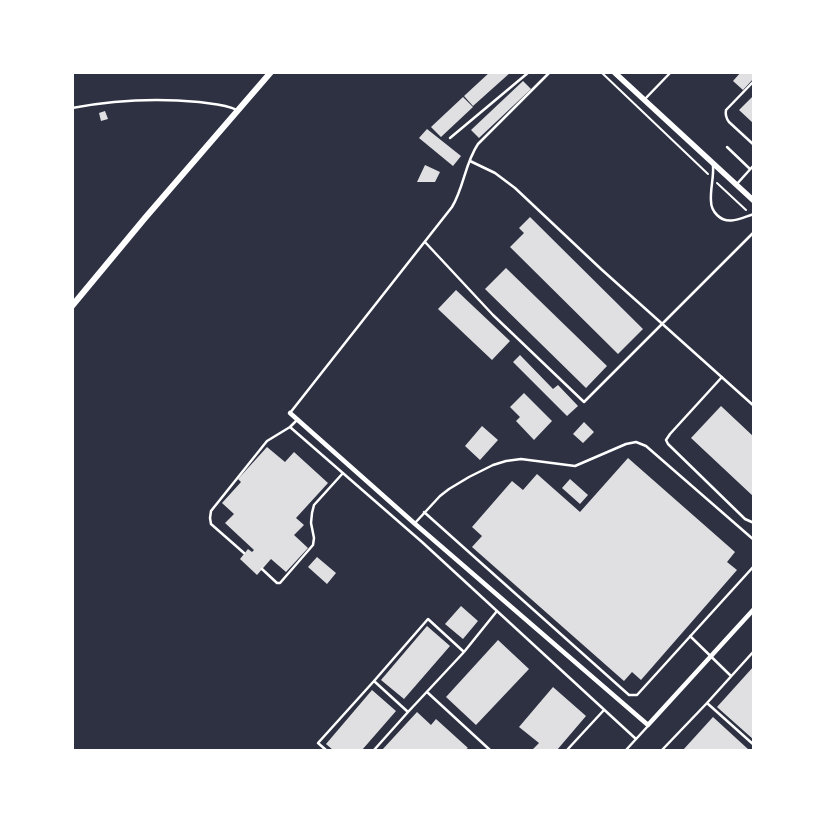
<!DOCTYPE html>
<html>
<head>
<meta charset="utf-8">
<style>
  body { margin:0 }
  #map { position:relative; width:826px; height:823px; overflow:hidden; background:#2d3142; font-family:Raleway,sans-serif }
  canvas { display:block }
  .frame { position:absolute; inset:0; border:74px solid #fff; pointer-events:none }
</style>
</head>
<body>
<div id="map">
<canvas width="826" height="823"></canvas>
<div class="frame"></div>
</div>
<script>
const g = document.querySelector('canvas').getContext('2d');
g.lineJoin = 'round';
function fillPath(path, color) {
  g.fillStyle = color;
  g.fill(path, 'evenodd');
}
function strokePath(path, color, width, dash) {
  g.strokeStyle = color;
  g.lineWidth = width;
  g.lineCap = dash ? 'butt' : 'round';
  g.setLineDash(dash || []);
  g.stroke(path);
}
fillPath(new Path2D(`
  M490,72H511L473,106L464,96Z
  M741,72H754V78L743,90L733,81Z
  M523,81L531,89L479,138L471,130Z
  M754,95V124L739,110Z
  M463,97L473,107L441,137L431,127Z
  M105,111L108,119L101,121L99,113Z
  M427,129L461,156L453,166L419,138Z
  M425,165L440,172L435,182H417Z
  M530,217L643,329L618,354L510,247L524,233L519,228Z
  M506,268L607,366L586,388L485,289Z
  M456,290L510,341L492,360L438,309Z
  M520,355L553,389L558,385L578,406L567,416L513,362Z
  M524,393L552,421L534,440L516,421L520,417L510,407Z
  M721,406L754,437V497L691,438Z
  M584,422L594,432L583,443L573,434Z
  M482,426L498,440L480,460L465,446Z
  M267,447L285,462L294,452L328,483L296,518L304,525L294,535L308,548L286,572L271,559L257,575L240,559L248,549L252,552L254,550L225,523L234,514L222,503L241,482L238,479Z
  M628,458L735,552L727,562L737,570L641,680L632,672L624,681L472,547L482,536L472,527L512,481L523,490L537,474L580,512Z
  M570,479L588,495L580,504L562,488Z
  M317,557L336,573L327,584L308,567Z
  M461,606L478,621L463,639L445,624Z
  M427,626L450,646L404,699L381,680Z
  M498,640L529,669L476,725L446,697Z
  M754,666V740L717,707Z
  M553,687L586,716L557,750H532L539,743L519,727Z
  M372,690L396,711L362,750H333L326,744Z
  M417,712L431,725L436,719L468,748L465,750H382Z
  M713,717L749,750H683Z`), '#e0e0e3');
strokePath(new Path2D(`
  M601,72L708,174
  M717,183L746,210`), '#fff', 2);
strokePath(new Path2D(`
  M754,81L726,110C725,115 726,118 729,122L754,145
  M644,100L671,72
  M72,108C114,100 157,98 199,102C213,104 225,104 237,110
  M450,138L529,72
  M727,147L750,169
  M470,161L495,173L515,188L601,269L754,406
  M713,165C714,178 710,189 711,201C711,206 713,211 717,215C728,226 741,218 754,214
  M736,185L754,165
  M425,242L493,315L584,402L754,232
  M722,377L670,434L666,440L668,444L745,519L754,523
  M290,413L452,207C464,187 465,163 478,144L550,72
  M298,419L290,427L422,542L636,739
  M424,512L629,695H637L754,566
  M415,523L440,496L449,489L469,477L493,465L506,461L521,459L575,466L626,444L636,442L646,446L754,540
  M244,553L211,524L210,518L211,511L267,441L290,427
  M262,569L277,583H280L313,545L314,538L311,523L312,513L314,505L343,473
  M690,636L731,676
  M754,651L707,703L754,745
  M464,652L408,712L374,681L428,619L464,652L497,611
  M427,692L490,750
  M326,750L318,743L374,681
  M374,750L408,712
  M567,750L604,710
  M626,750L648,726
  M662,750L707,703`), '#fff', 2.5);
strokePath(new Path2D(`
  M290,413L414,523L648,725L754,609`), '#fff', 4.5);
strokePath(new Path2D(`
  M614,72L754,201`), '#fff', 5.5);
strokePath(new Path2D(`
  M72,306L145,218L271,72`), '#fff', 6);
</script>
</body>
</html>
